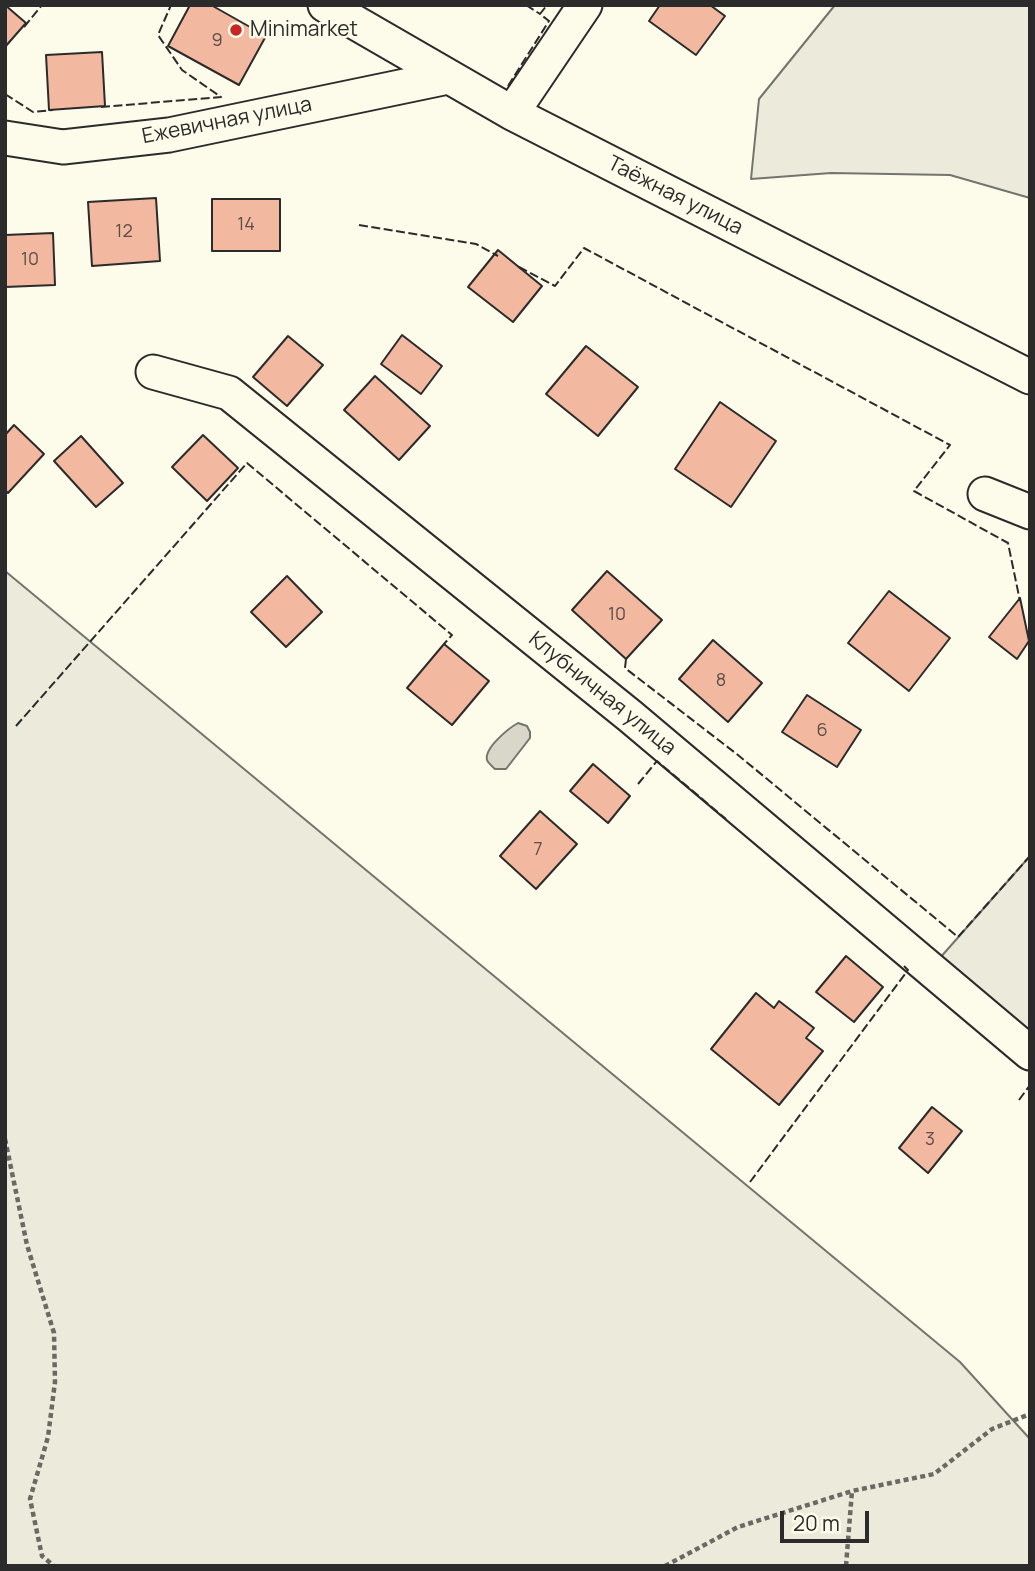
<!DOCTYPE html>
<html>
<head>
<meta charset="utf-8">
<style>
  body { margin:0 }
  #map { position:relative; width:1035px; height:1571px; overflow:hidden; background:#fdfbea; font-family:Manrope,sans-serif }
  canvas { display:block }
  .frame { position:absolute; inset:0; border:7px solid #2b2b2b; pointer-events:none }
  .scale { position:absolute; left:780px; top:1511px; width:89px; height:32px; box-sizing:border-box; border:4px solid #2b2b2b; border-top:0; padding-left:9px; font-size:21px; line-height:24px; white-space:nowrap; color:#2b2b2b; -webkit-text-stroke:5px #fdfbea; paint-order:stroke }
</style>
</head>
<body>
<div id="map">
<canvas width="1035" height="1571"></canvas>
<div class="frame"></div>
<div class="scale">20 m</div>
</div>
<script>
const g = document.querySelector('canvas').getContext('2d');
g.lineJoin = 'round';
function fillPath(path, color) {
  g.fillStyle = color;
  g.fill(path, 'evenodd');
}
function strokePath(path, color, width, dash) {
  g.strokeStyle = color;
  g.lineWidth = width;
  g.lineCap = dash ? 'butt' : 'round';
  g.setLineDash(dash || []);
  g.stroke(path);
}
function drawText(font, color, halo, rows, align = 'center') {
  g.font = font + ' Manrope,sans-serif';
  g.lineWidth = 5;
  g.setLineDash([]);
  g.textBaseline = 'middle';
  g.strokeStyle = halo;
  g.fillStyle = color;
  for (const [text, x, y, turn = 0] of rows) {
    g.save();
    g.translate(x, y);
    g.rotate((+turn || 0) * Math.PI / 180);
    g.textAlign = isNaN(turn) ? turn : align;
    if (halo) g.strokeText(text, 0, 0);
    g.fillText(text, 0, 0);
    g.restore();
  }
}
const green = new Path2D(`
  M835,5H1030V198L950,175L831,173L751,179L759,99Z
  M5,571L960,1362L1030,1439V1566H5Z
  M1030,856V1038L939,959Z`);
fillPath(green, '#ecebdb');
strokePath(green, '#74746e', 2);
const water = new Path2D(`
  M518,723L527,726L530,732V738L506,769H495C493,767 488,763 487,760C484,748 509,728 518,723Z`);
fillPath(water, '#d8d7c9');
strokePath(water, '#74746e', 2);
const building = new Path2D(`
  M5,5L26,23L5,47Z
  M190,5H211L266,36L239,85L168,46Z
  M660,5H710L725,16L696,55L649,21Z
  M102,52L105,106L49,110L46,55Z
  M156,198L160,261L92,266L88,202Z
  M212,199H280V251H212Z
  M53,233L55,285L5,287V235Z
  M498,250L542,286L513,322L468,287Z
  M402,335L442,366L421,394L381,364Z
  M288,336L323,365L287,406L253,377Z
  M586,346L638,387L598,436L546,394Z
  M375,376L430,426L399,460L344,410Z
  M720,402L776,441L731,507L675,469Z
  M14,425L44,454L8,493L5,490V435Z
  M203,435L238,468L207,501L172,467Z
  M81,436L123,483L96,507L54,461Z
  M607,571L662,620L626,659L572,610Z
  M287,576L322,612L286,647L251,612Z
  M889,591L950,638L909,691L848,643Z
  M1020,598L1029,641L1017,659L989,637Z
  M713,640L762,683L728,722L679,679Z
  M444,644L489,681L452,725L407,688Z
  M807,695L861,730L837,767L782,732Z
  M593,764L630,796L608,823L570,791Z
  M540,811L577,844L536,889L500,856Z
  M846,956L883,987L854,1022L816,992Z
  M756,993L774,1008L779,1001L814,1028L806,1038L823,1051L779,1105L711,1049Z
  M932,1107L962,1131L928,1173L899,1148Z`);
fillPath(building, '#f2b8a0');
strokePath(building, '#2b2b2b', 2);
const minor = new Path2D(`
  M325,5L512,113L1030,377
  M512,113L585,5
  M5,138L63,147L169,135L448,77
  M153,372L229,393L630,716L1030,1053
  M985,494L1030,512`);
strokePath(minor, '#2b2b2b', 37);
strokePath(new Path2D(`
  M5,1139L27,1245L54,1333L55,1382L48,1437L30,1499L42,1556L54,1566
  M665,1566L738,1527L852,1491L934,1474L992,1429L1030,1414
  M846,1566L852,1491`), '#6a6964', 4.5, [5, 3.5]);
strokePath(minor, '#fdfbea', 33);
strokePath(new Path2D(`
  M526,5L540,14
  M24,27L42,5
  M508,86L549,21L540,14L547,5
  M5,94L33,112L53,110
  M101,107L221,97L182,70L158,35L171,5
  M359,225L476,244L498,256
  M519,267L555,286L584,248L950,445L914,491L1008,543L1020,601
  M626,659L625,668L738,755L958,937L1030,856
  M16,726L247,463L452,635L444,644
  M638,784L657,761L726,819
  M1019,1100L1030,1085
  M750,1182L908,970L904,966`), '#2b2b2b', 2, [9, 3.5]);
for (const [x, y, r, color] of [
  [236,30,7,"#c62828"]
]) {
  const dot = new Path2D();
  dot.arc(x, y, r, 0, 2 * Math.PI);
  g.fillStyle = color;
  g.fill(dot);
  strokePath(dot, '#fdfbea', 2.5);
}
drawText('18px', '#5d4e48', null, [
  ["9",217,41],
  ["14",246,225],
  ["12",124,232],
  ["10",30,260],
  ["10",617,615],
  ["8",721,681],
  ["6",822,731],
  ["7",538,850],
  ["3",930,1140]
]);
drawText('21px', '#2b2b2b', '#fdfbea', [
  ["Minimarket",250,30]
], 'left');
drawText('21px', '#2b2b2b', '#fdfbea', [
  ["Ежевичная улица",227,121,-11],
  ["Таёжная улица",675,196,27],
  ["Клубничная улица",602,694,39]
]);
</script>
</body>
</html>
